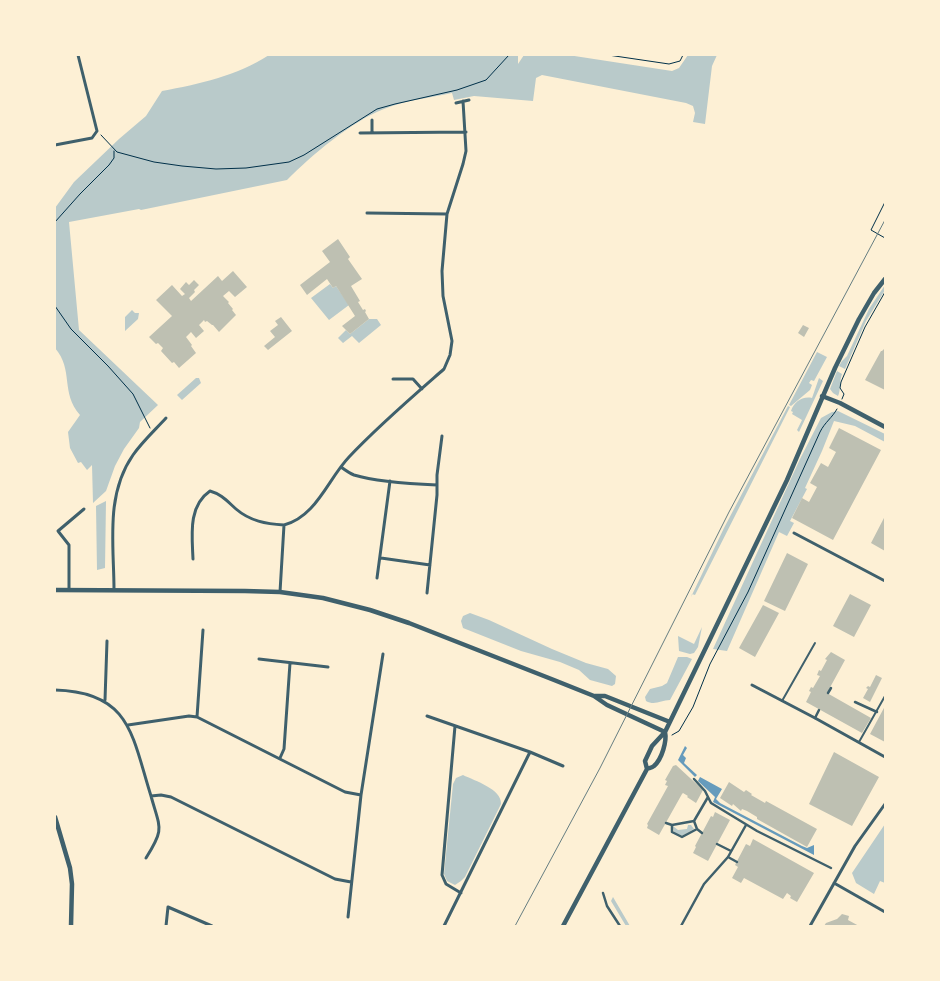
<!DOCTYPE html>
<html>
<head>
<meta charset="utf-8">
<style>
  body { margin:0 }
  #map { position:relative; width:940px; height:981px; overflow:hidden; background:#fdf0d5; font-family:Inter,sans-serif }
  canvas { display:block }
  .frame { position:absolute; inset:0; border:56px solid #fdf0d5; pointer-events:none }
</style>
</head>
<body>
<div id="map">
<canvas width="940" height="981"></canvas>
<div class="frame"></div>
</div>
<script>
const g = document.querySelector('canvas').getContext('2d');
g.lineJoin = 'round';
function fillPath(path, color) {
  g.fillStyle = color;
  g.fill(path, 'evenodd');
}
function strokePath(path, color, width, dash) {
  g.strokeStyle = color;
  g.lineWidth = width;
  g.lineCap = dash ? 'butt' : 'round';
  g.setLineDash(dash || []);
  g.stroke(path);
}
fillPath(new Path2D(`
  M269,55H518V64L524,55H568L672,71L679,68L688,55H717L712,66L705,124L693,122L695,113L693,106L686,103L542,75L536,78L533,101L474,96L454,100L452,93C430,98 405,100 384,109C352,121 312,155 287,180L141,210L139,209L69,222L79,330L158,405L140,422L139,428L124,449L115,466L106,491L93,503L92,465L87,470L81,462L78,463L70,448L68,432L80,415C60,392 74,370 55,348V208L74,182L119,139L146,116L162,91C199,84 237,76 269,55Z
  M330,284L333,288L336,286L349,305L329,320L311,298Z
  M885,285V290L866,321L845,369L839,366L842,361L847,356L869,309Z
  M132,310L135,313H139L138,319L125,331V317Z
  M369,319H377L381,325L359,343L352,336L343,343L338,338L346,330L350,334Z
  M817,352L827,357L814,381L811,380L809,383L812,385L810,390L791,406L789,405Z
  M837,371L842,374C839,382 841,390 838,396L833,393L830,389Z
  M196,378H199L201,383L182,400L177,395Z
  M819,378L823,381L799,432L797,430L802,420L792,414L793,412L791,411C794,402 802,396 812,398Z
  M788,406L790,407L695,595L692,594L691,597L724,528Z
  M838,411L885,434V442L855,426L834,421L822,451L805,488L807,489L790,521L794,523L787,536L779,532L727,651L713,649L800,459L821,418L832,412Z
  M106,501L105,568L97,570L96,506Z
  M470,613L489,620L552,649L586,663L608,669L616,676L615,684L612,686L590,680L579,670L560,662L521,651L463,628L461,621L463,616Z
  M702,627L698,647L694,653L690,654L679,651L678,636L694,644Z
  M678,657H687L692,659L670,700C661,700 655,706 646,701L645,697L650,689L662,686L667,683Z
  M463,775C475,781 502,789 501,804L465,877L461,881L455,885L447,881L444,874L453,784L456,778Z
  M885,824V883L880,881L874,894L856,883L852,873Z
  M688,825H691L694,829L682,836L674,832L673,826L678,830L687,829Z
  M613,897L630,926H626L611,901Z`), '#b9caca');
fillPath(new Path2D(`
  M685,746L687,748L683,755L686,758L684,763L697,775L695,777L678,760Z
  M700,777L722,789L716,799L720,803L802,846L807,848L814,845V855L713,802L715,797L698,781Z`), '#669bbc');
fillPath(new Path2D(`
  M338,239L350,257L348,259L362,279L351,286L360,301L358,302L363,310L365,309L366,311L365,312L369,319L350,334L342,326L355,316L336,286L333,288L327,279L307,295L300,285L330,262L322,251Z
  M233,271L247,287L235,297L229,291L223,296L229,302L228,303L233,309L232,310L236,315L219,332L213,325H212L207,321L205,322L204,320L199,325L204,331L196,338L191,332L186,337L192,345L191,346L196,353L179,368L174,362L172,363L161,351L163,348L158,343L156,344L149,337L172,316L156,300L172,285L182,296L185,294L180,289L186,282L189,285L194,280L199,285L194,290L195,292L189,298L191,301L218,276L222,281Z
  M281,317L292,331L268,350L264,346L275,337L270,331L278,325L275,321Z
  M803,325L809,328L804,337L798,333Z
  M884,349L885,350V390L865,380L881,351H882Z
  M839,428L881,450L833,540L792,518L802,498L809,502L817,487L810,483L821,463L828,467L836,452L829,448Z
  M885,516V551L871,543Z
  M787,553L808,564L785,611L764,601Z
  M850,594L871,605L854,637L833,626Z
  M763,605L779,613L755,657L739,648Z
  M831,652L845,660L827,693L871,718L862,733L806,702L811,692L809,691L811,687L813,688L820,676L817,675L819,670L821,671L827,660L825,659Z
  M876,675L882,678L870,702L863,698L868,689L866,688L868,686L870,687Z
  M885,706V742L870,734Z
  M834,752L879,777L852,826L809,804Z
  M676,765L703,790L696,803L687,797L688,796L683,793L682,794L659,835L647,828L648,825L647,824L668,786L665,785L667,781L665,780L673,766Z
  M729,782L744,792L746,790L752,794L751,795L765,803L766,801L817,829L807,847L757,819V817L747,811L742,809L741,811L733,804L732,806L720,798Z
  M715,812L730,820L708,861L693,853L696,847L695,846L711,816L713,817Z
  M753,839L814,873L797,902L790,898L791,896L787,893L783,899L744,878L741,883L732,878L738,867L735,865L746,844L750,846Z
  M842,914L849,916L848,920L859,926H824L826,923L837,919Z`), '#bec0b2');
strokePath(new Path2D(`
  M608,55L669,64L680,61L683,55
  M101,135L117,152L154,162L182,166L216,169L246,168L289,162L304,155L377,109L395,104L457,90L486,80L509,55
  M885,202L871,230L885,238
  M55,222L80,194L109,165L114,158V151
  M55,306L71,329L108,366L133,394L150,428
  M842,399L844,394L840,388L841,382L865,327L885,292
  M672,735L679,731L693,707L710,664L748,592L820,432C825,422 832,418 837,409`), '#003049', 1);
strokePath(new Path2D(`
  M782,701L815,643
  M859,742L885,696`), '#3f606c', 2);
strokePath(new Path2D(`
  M828,693L831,688
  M855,702L877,712
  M815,718L819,710
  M694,779L705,791L711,803L757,831L831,868
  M694,821L697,829L682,837L672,832V825L694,821L708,797
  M666,823L672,825
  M697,829L702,833
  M717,844L731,851
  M728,857L737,862
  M603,893L607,906L620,926
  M681,926L704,884L728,857L746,825`), '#3f606c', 2.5);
strokePath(new Path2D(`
  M456,103L469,100
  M372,120V133
  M360,133L466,132
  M55,145L92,138L97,131L78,55
  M367,213L447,214
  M393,379H413L422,389
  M341,467C345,470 349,473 354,475C377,482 413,484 437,485
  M794,533L885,581
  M381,558L430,565
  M193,559C192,535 188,506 210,491C221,494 227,501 236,509C250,521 266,524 284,525
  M377,578L390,481
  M69,590V545L58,531L84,509
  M114,590C114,545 105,495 133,455C142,442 155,430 166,418
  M280,592L284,525C316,517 328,479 349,457C378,426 412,397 444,369L450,355L452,341L443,296L442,271L447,214L463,164L466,151L463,101
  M427,593L437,495V475L442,436
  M259,659L328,667
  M752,685L815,718L885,757
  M55,690C131,692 132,736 151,796
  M105,700L107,641
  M427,716L530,752L563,766
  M197,717L203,630
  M128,725L189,716L197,717L345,792L361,795
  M455,726L442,875L446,884L461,893
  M280,758L284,749L290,663
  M146,858C165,828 160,829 151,796L161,795L171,797L335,879L351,882
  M834,883L885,912
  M348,917L361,795L383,654
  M166,926L168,907L212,926
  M444,926L530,752
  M810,926L855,846L885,804`), '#3f606c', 3);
strokePath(new Path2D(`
  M822,396L840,403L885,427
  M55,590L245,591L280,592L323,598L370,610L409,623L554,680L594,696L607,705L665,732
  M595,696H605L670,722
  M647,769L645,761L652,746L665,732L787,480L835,368L859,319L874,293L885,279
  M55,817L70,868L72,884L71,926
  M563,926L647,769C649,768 652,768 654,766C662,759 667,741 665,732`), '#3f606c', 4.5);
strokePath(new Path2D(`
  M515,926L600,768L729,512L885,220`), '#657d81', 1);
</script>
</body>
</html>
